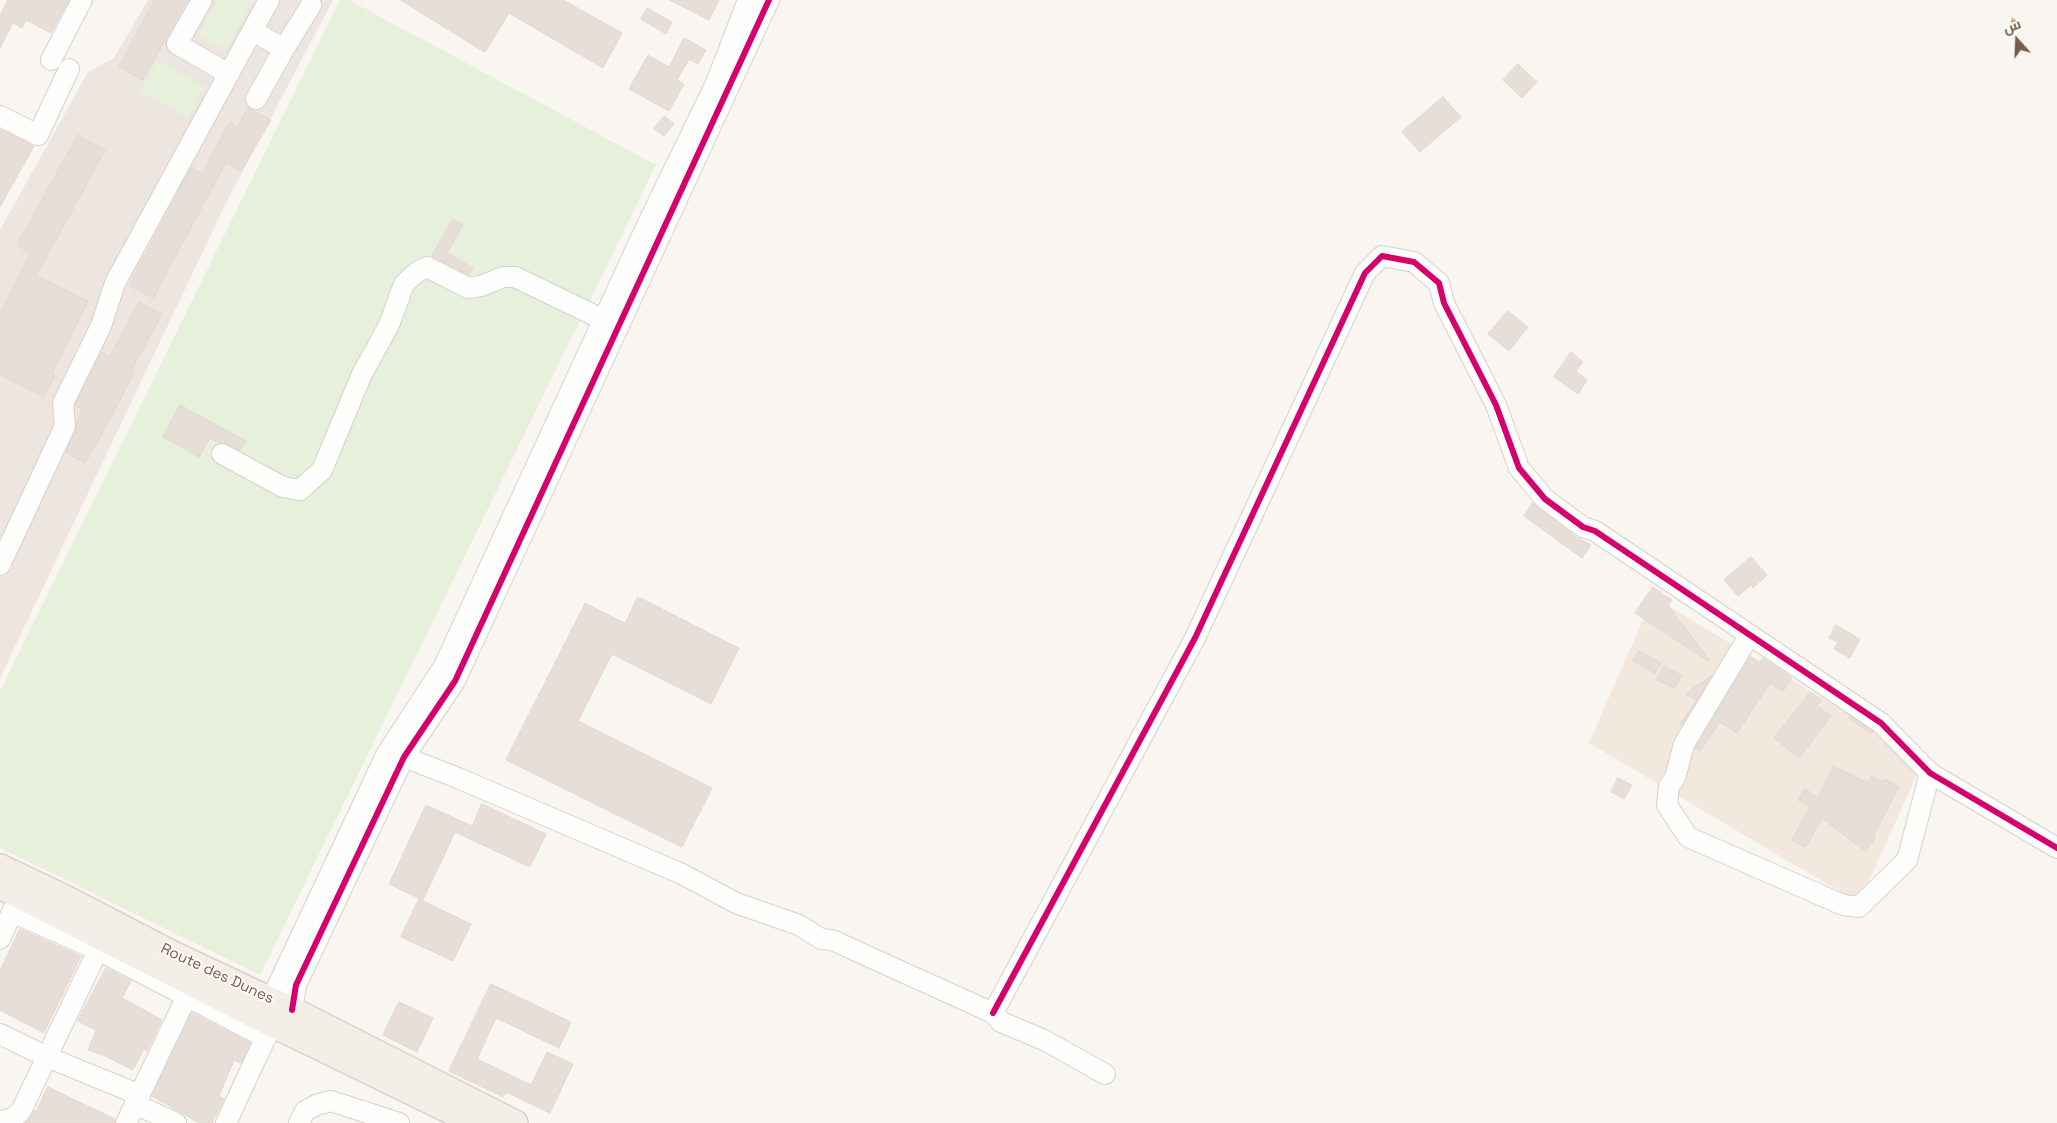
<!DOCTYPE html>
<html>
<head>
<meta charset="utf-8">
<style>
  body { margin:0 }
  #map { position:relative; width:2057px; height:1123px; overflow:hidden; background:#f9f5f0; font-family:"Space Grotesk",Cairo,sans-serif }
  canvas { display:block }
  .north { position:absolute; left:1992px; top:15px; width:50px; height:50px; -webkit-text-stroke:4px #fffaf3; paint-order:stroke; rotate:340deg; font-size:14px; font-weight:700; line-height:20px; text-align:center; color:#7a5c4d }
  .north::after { content:''; display:block; margin:auto; width:18px; height:22px; background:#7a5c4d; clip-path:polygon(50% 0,100% 100%,50% 72%,0 100%) }
</style>
</head>
<body>
<div id="map">
<canvas width="2057" height="1123"></canvas>
<div class="north">ش</div>
</div>
<script>
const g = document.querySelector('canvas').getContext('2d');
g.lineJoin = 'round';
function fillPath(path, color) {
  g.fillStyle = color;
  g.fill(path, 'evenodd');
}
function strokePath(path, color, width, dash) {
  g.strokeStyle = color;
  g.lineWidth = width;
  g.lineCap = dash ? 'butt' : 'round';
  g.setLineDash(dash || []);
  g.stroke(path);
}
function drawText(font, color, halo, rows, align = 'center') {
  g.font = font + ' "Space Grotesk",sans-serif';
  g.lineWidth = 4;
  g.setLineDash([]);
  g.textBaseline = 'middle';
  g.strokeStyle = halo;
  g.fillStyle = color;
  for (const [text, x, y, turn = 0] of rows) {
    g.save();
    g.translate(x, y);
    g.rotate((+turn || 0) * Math.PI / 180);
    g.textAlign = isNaN(turn) ? turn : align;
    if (halo) g.strokeText(text, 0, 0);
    g.fillText(text, 0, 0);
    g.restore();
  }
}
fillPath(new Path2D(`
  M1653,597L1924,759L1859,903L1589,743Z`), '#f2e8de');
fillPath(new Path2D(`
  M148,0H333L226,203L0,678V230L88,72L114,58Z`), '#ede5e0');
fillPath(new Path2D(`
  M218,0H253L226,50L198,35Z
  M340,0H349L656,165L260,975L0,848V691Z
  M157,61L205,87L188,118L140,92Z`), '#e7f0db');
const building = new Path2D(`
  M8,0H69L51,33L26,20L22,28L13,23L0,48V16Z
  M155,0H187L143,80L119,67Z
  M401,0H563L622,33L603,68L509,13L485,52Z
  M670,0H719L709,20Z
  M647,8L672,22L666,34L641,19Z
  M684,38L706,50L698,64L689,59L677,80L684,84L669,111L629,89L648,55L669,67Z
  M1518,64L1537,82L1522,98L1503,80Z
  M1443,97L1461,117L1420,152L1402,132Z
  M248,108L271,120L241,171L226,162L153,298L129,286L191,168L202,173L230,122L238,127Z
  M664,116L674,124L664,136L654,129Z
  M0,129L34,146L0,207Z
  M78,135L105,150L36,276L88,301L52,374L55,375L44,397L0,375V313L30,253L17,246Z
  M453,219L463,225L447,253L473,268L469,275L432,256Z
  M140,302L162,314L132,369L135,370L108,423L85,463L66,452L76,431L77,421L83,410L75,405L101,353L109,357Z
  M1508,311L1528,327L1509,351L1488,334Z
  M1571,352L1583,362L1576,371L1587,380L1578,394L1554,377Z
  M180,405L246,441L240,450L228,444L219,443L210,438L199,457L163,437Z
  M1533,503L1576,537L1591,545L1582,558L1524,516Z
  M1751,557L1767,575L1753,588L1751,585L1738,596L1724,580Z
  M1653,587L1672,600L1668,605L1709,660L1708,661L1635,613Z
  M638,597L739,648L711,704L612,654L578,721L712,788L682,847L506,760L585,603L625,623Z
  M1836,625L1860,639L1850,658L1834,649L1838,642L1829,638Z
  M1639,651L1661,663L1655,673L1633,661Z
  M1750,657L1759,663L1763,658L1792,678L1783,691L1770,683L1737,733L1720,722L1700,751L1696,748Z
  M1664,666L1682,676L1674,688L1657,680Z
  M1712,675L1682,725L1680,724L1697,700L1685,694L1699,684L1701,685L1704,681Z
  M1811,692L1821,700L1817,706L1831,716L1799,758L1774,738Z
  M1850,716L1873,732L1871,734L1849,718Z
  M1834,766L1868,783L1871,776L1883,782L1885,779L1899,787L1873,836L1876,838L1865,851L1822,818L1810,840L1804,847L1792,840L1810,807L1798,800L1805,789L1818,797Z
  M1618,778L1632,785L1624,799L1611,792Z
  M482,804L546,834L530,867L455,832L423,900L389,884L426,805L472,826Z
  M419,899L471,924L453,961L401,937Z
  M20,929L81,956L44,1033L0,1010V971Z
  M106,968L131,981L122,998L162,1020L147,1051L144,1049L133,1070L103,1055L88,1050L96,1030L78,1021Z
  M491,984L571,1022L559,1048L496,1018L477,1059L531,1085L547,1052L573,1064L550,1113L506,1092L503,1097L449,1071Z
  M399,1002L433,1018L417,1052L383,1035Z
  M192,1013L250,1043L241,1063L234,1060L219,1096L224,1099L212,1123H199L152,1096Z
  M48,1087L115,1119L114,1123H25L35,1110L36,1111Z`);
fillPath(building, '#e6ded7');
strokePath(building, '#e2d8d2', 1);
const minor = new Path2D(`
  M202,0L177,44L229,74
  M253,31L284,49L311,5
  M51,60L82,0
  M256,99L284,49
  M0,116L38,135L69,69
  M222,454L283,487L300,490L322,470L362,374L389,325L404,284L417,272L427,267L468,288L481,286L503,277H515L604,320
  M0,565L65,426L63,403L101,326L115,283L269,0
  M1749,636L1684,744L1675,778L1669,786L1667,805L1688,837L1843,905L1859,907L1907,860L1930,773
  M404,757L458,778L682,874L736,903L799,925L821,939L832,940L993,1013L1001,1022L1044,1040L1105,1074
  M22,897L12,912L98,950L266,1038
  M0,939L12,912
  M271,1000L386,755L444,666L648,223L716,83L748,0
  M292,1010L296,985L404,757L455,681L769,0
  M993,1013L1195,638L1365,273L1382,256L1414,262L1439,283L1444,303L1496,405L1519,468L1545,499L1583,527L1595,531L1881,723L1930,773L2057,848
  M0,1034L47,1057L140,1095
  M135,1104L176,1123
  M0,1121L12,1119L21,1111L98,950
  M126,1123L187,996
  M226,1123L271,1026
  M299,1123L305,1111L316,1105L331,1101L399,1123`);
const major = new Path2D(`
  M0,867L65,898L175,955L292,1010L515,1123
  M0,886L272,1024L475,1123`);
strokePath(minor, '#d7d1cb', 22);
strokePath(major, '#dad1cc', 28);
strokePath(minor, '#fefefd', 20);
strokePath(major, '#f3eee8', 25);
strokePath(new Path2D(`
  M292,1010L296,985L404,757L455,681L769,0
  M993,1013L1195,638L1365,273L1382,256L1414,262L1439,283L1444,303L1496,405L1519,468L1545,499L1583,527L1595,531L1881,723L1930,773L2057,848`), '#d6006c', 6);
drawText('15px', '#7a5c4d', '#fffaf3', [
  ["Route des Dunes",217,974,25]
]);
</script>
</body>
</html>
